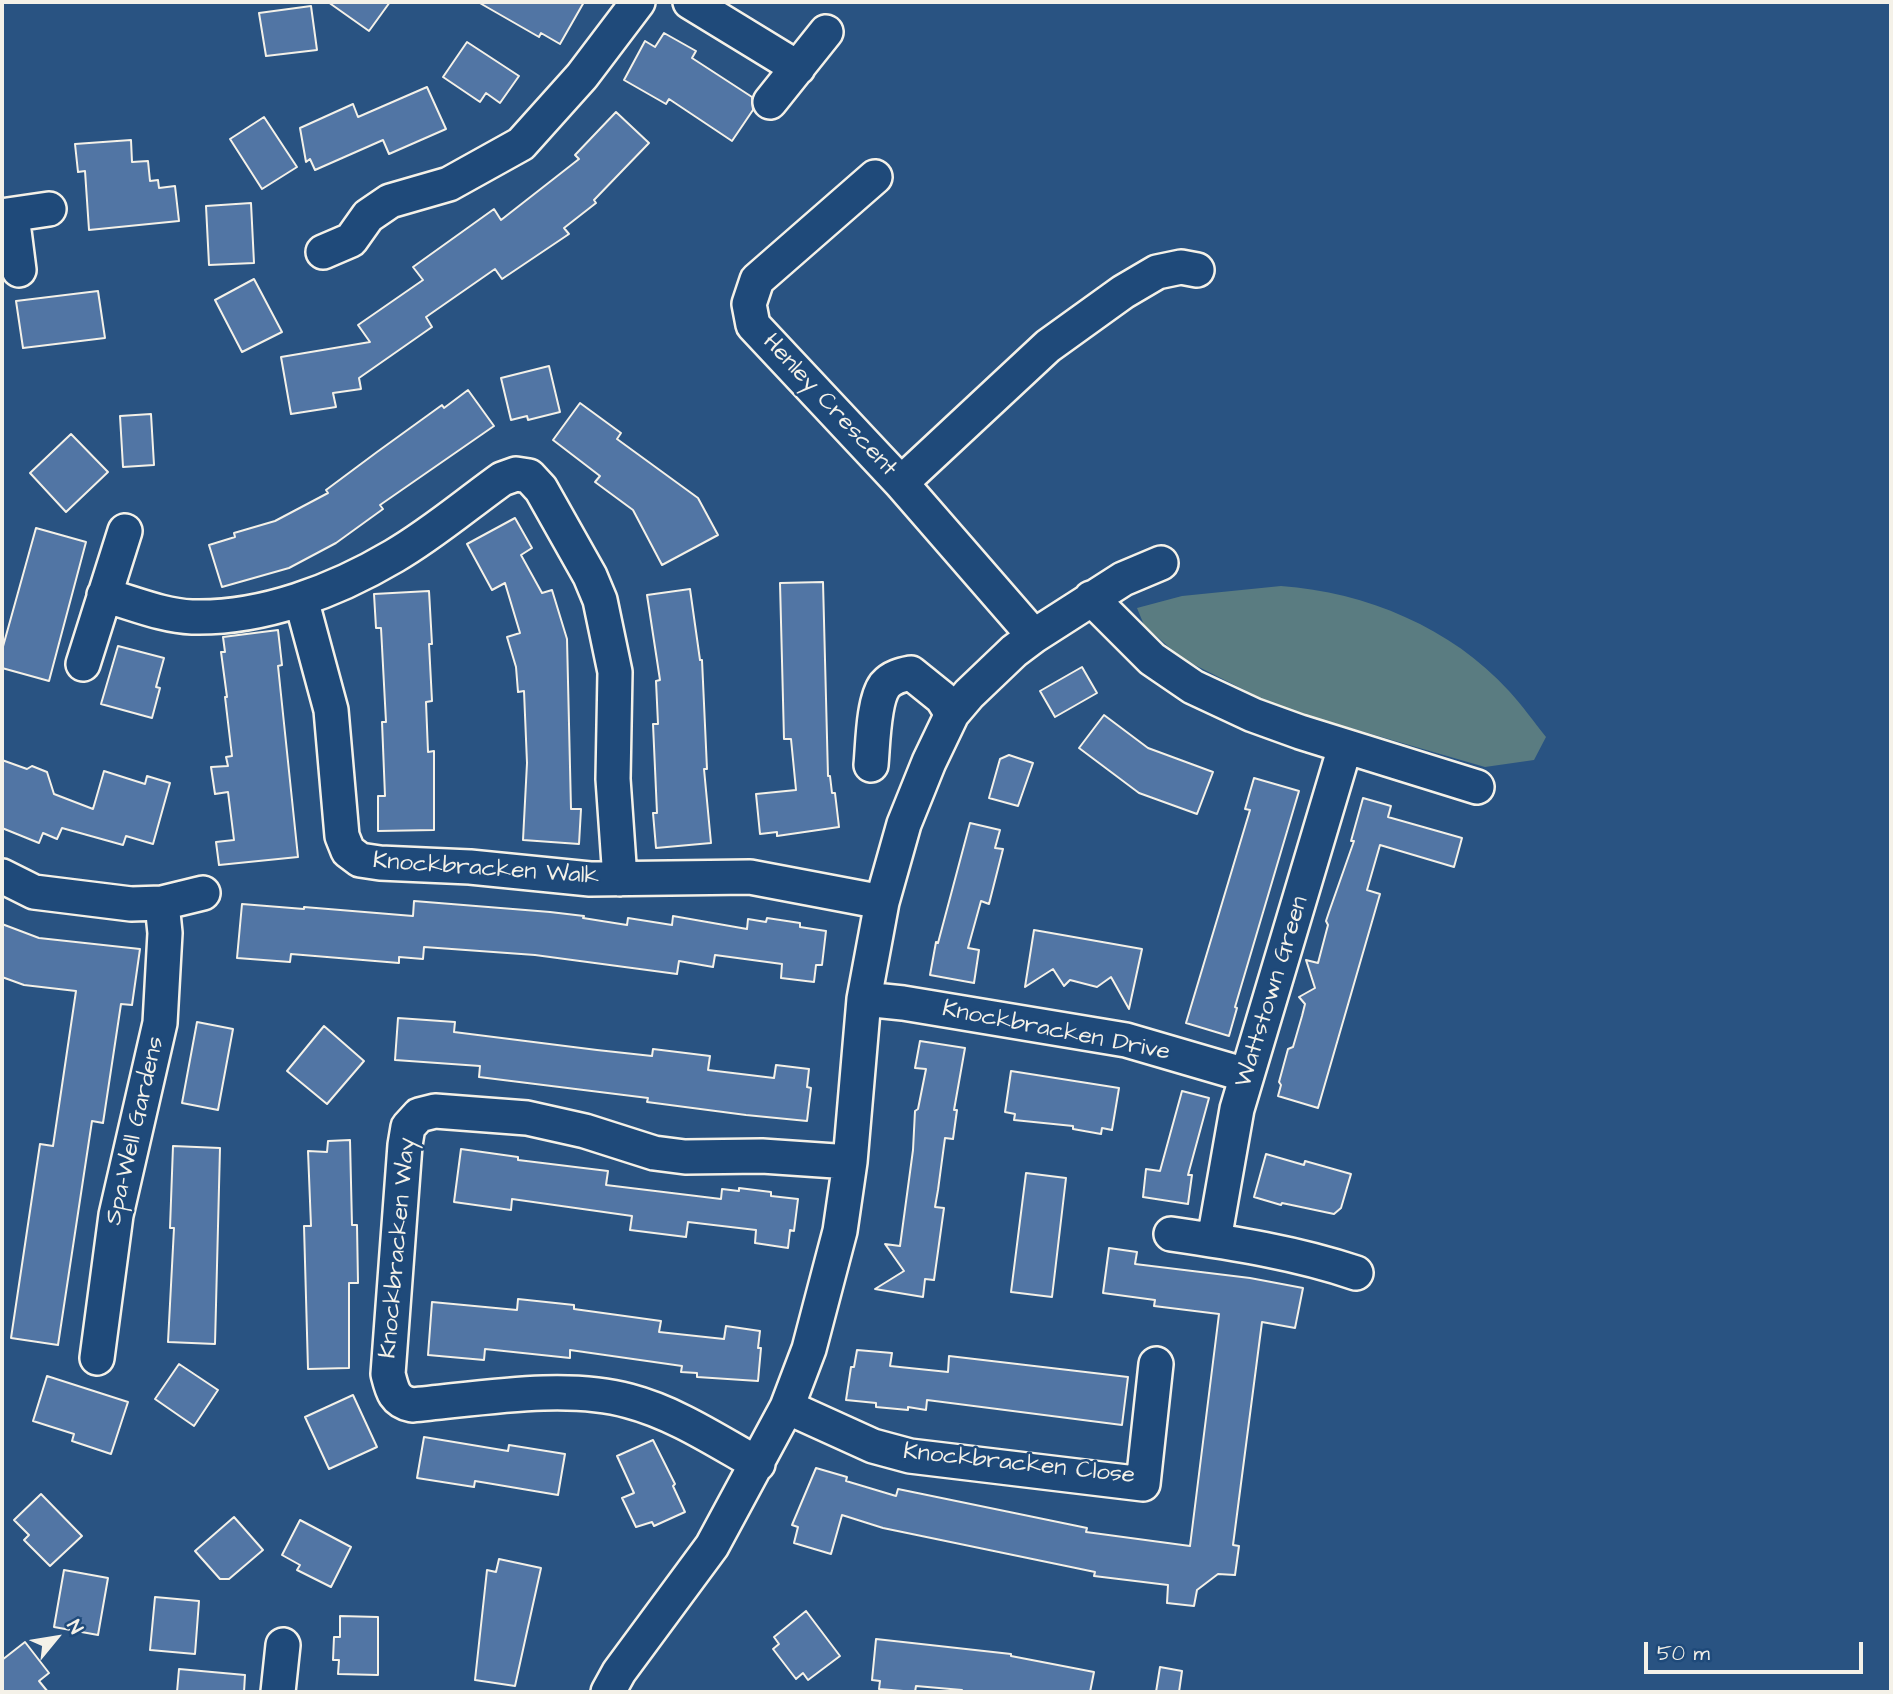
<!DOCTYPE html>
<html>
<head>
<meta charset="utf-8">
<style>
  body { margin:0 }
  #map { position:relative; width:1893px; height:1694px; overflow:hidden; background:#295382; font-family:"Architects Daughter",sans-serif }
  canvas { display:block }
  .frame { position:absolute; inset:0; border:4px solid #f4f1e8; pointer-events:none }
  .north { position:absolute; left:21px; top:1603px; width:70px; height:70px; -webkit-text-stroke:5px #1f4a7a; paint-order:stroke; rotate:60deg; font-size:19px; font-weight:700; line-height:28px; text-align:center; color:#f4f1e8 }
  .north::after { content:''; display:block; margin:auto; width:24px; height:32px; background:#f4f1e8; clip-path:polygon(50% 0,100% 100%,50% 72%,0 100%) }
  .scale { position:absolute; left:1644px; top:1642px; width:219px; height:32px; box-sizing:border-box; border:4px solid #f4f1e8; border-top:0; padding-left:9px; font-size:21px; line-height:24px; white-space:nowrap; color:#f4f1e8; -webkit-text-stroke:5px #1f4a7a; paint-order:stroke }
</style>
</head>
<body>
<div id="map">
<canvas width="1893" height="1694"></canvas>
<div class="frame"></div>
<div class="north">N</div>
<div class="scale">50 m</div>
</div>
<script>
const g = document.querySelector('canvas').getContext('2d');
g.lineJoin = 'round';
function fillPath(path, color) {
  g.fillStyle = color;
  g.fill(path, 'evenodd');
}
function strokePath(path, color, width, dash) {
  g.strokeStyle = color;
  g.lineWidth = width;
  g.lineCap = dash ? 'butt' : 'round';
  g.setLineDash(dash || []);
  g.stroke(path);
}
function drawText(font, color, halo, rows, align = 'center') {
  g.font = font + ' "Architects Daughter",sans-serif';
  g.lineWidth = 5;
  g.setLineDash([]);
  g.textBaseline = 'middle';
  g.strokeStyle = halo;
  g.fillStyle = color;
  for (const [text, x, y, turn = 0] of rows) {
    g.save();
    g.translate(x, y);
    g.rotate((+turn || 0) * Math.PI / 180);
    g.textAlign = isNaN(turn) ? turn : align;
    if (halo) g.strokeText(text, 0, 0);
    g.fillText(text, 0, 0);
    g.restore();
  }
}
fillPath(new Path2D(`
  M1281,586C1366,592 1452,628 1509,691C1522,705 1534,722 1546,737L1534,760L1485,767L1278,707L1181,658L1144,625L1137,608L1182,596Z`), '#5a7c81');
const building = new Path2D(`
  M328,2H390L369,31Z
  M478,2H584L560,44L541,33L539,37Z
  M311,6L317,50L266,56L259,13Z
  M664,33L696,51L692,58L752,97L753,110L732,141L669,99L666,104L624,80L645,41L655,47Z
  M467,42L519,76L500,103L486,93L480,102L443,77Z
  M427,87L446,129L389,154L383,140L315,170L310,159L306,162L300,128L353,104L358,117Z
  M616,112L649,143L594,200L596,203L564,228L569,234L502,279L495,269L426,317L432,327L359,378L361,389L333,393L336,407L291,414L281,357L370,342L358,325L423,280L413,267L494,209L501,220L579,159L575,155Z
  M264,117L297,167L262,189L230,139Z
  M131,140L132,162L148,161L150,181L158,180L159,188L175,186L179,221L89,230L85,171L78,172L75,144Z
  M251,203L254,263L209,265L206,206Z
  M254,279L282,332L242,352L215,300Z
  M98,291L105,338L23,348L16,301Z
  M549,366L560,412L528,420L527,416L511,420L501,378Z
  M468,390L494,426L380,505L383,509L336,543L289,568L222,587L209,545L235,537L234,533L275,521L328,493L326,490L377,452L442,405L444,408Z
  M580,403L621,433L617,439L698,498L718,535L662,565L633,510L595,482L600,476L553,440Z
  M151,414L154,465L123,467L120,416Z
  M71,434L108,472L66,512L30,473Z
  M515,518L532,548L521,555L542,593L552,590L567,639L571,809H581L579,844L523,840L527,763L524,691L518,692L516,667L507,637L520,633L505,583L492,590L467,544Z
  M36,528L86,542L49,681L2,668V650Z
  M823,582L828,776H830L832,793H835L839,827L777,836V832L760,834L756,794L796,790L791,739H784L780,583Z
  M690,589L700,660H702L707,769H704L711,843L656,848L653,813H657L653,724H658L656,681L660,680L647,595Z
  M429,591L432,644H429L432,701L426,702L428,752L434,751V830L378,831V796H385L382,722H386L381,628H376L374,594Z
  M278,630L282,665L278,666L298,857L219,865L216,842L234,840L228,792L215,794L211,767L228,766L226,757L232,756L225,697H227L221,652H225L223,637Z
  M118,646L164,658L156,687L160,688L152,718L101,704Z
  M1082,667L1097,693L1055,717L1040,691Z
  M1104,715L1148,748L1213,772L1197,814L1139,793L1079,748Z
  M1009,755L1033,763L1018,806L989,798L1000,759Z
  M2,760L27,769L32,766L47,772L54,794L93,809L104,771L145,784L147,776L170,783L153,844L126,836L123,845L62,828L57,839L43,833L39,843L2,828Z
  M1254,778L1299,791L1235,1007L1237,1008L1229,1036L1186,1023L1250,810L1245,809Z
  M1363,798L1391,806L1388,817L1462,838L1454,867L1380,845L1367,890L1380,894L1318,1108L1278,1096L1281,1085L1279,1082L1288,1049L1293,1047L1302,1016L1305,1004L1299,997L1315,988L1306,960L1318,963L1328,925L1326,921L1329,912L1354,841H1351Z
  M970,823L1000,830L995,848L1003,849L989,904L981,901L968,948L979,950L974,983L930,975L936,942L938,943Z
  M414,901L550,912L584,916L583,918L627,925L628,918L672,925L673,916L747,929L748,919L766,922L767,918L800,923V927L826,931L822,965H816L814,982L781,978L782,964L715,955L713,967L679,961L677,974L535,955L424,947L423,959L399,957V963L291,954L290,962L237,958L242,904L304,909V907L413,916Z
  M2,924L39,938L140,949L132,1005L121,1004L103,1123L92,1121L58,1345L11,1338L40,1144L53,1146L76,991L24,985L2,977Z
  M1034,930L1142,949L1129,1009L1111,977L1097,987L1070,980L1064,986L1053,969L1025,987Z
  M398,1018L455,1022L454,1032L597,1050L652,1056L653,1049L710,1056L708,1070L774,1078L776,1065L809,1069L807,1087L811,1088L807,1121L746,1115L647,1102L648,1098L479,1077L480,1066L395,1060Z
  M197,1022L233,1029L218,1110L182,1103Z
  M324,1026L364,1061L327,1104L287,1071Z
  M920,1041L965,1048L954,1110H957L953,1139L945,1138L938,1190L935,1207L944,1208L934,1280L925,1279L923,1297L875,1289L904,1271L885,1244L900,1246L913,1150L915,1111L918,1109L926,1069L915,1068Z
  M1011,1071L1119,1088L1112,1130L1102,1128L1101,1134L1073,1129V1126L1014,1120L1015,1114L1005,1112Z
  M1182,1091L1209,1098L1188,1175H1192L1188,1204L1143,1197L1146,1169L1160,1171Z
  M350,1140L352,1225H357L358,1283H349V1368L308,1369L304,1226H311L308,1151L327,1152L328,1141Z
  M173,1146L220,1148L215,1344L168,1342L174,1228H170Z
  M461,1149L518,1157V1160L608,1171L606,1185L721,1199L722,1189L739,1191V1188L771,1192V1196L798,1199L794,1231L790,1230L788,1248L755,1243L756,1230L688,1222L686,1237L630,1230L632,1216L512,1199L511,1210L454,1202Z
  M1266,1154L1304,1165L1305,1161L1351,1174L1341,1208L1334,1214L1282,1203L1281,1205L1254,1197Z
  M1026,1173L1066,1178L1052,1297L1011,1292Z
  M1109,1248L1137,1252L1135,1264L1250,1278L1303,1288L1295,1328L1262,1322L1233,1545L1239,1546L1235,1575L1218,1574L1197,1590L1194,1606L1167,1603L1168,1585L1094,1576L1095,1572L883,1528L842,1515L831,1554L794,1543L798,1527L792,1525L816,1468L847,1477L846,1481L896,1496L898,1489L1087,1528L1086,1532L1190,1546L1219,1314L1154,1306L1155,1300L1103,1293Z
  M518,1299L574,1305V1309L661,1321L659,1332L724,1339L726,1326L760,1331L758,1348H761L758,1381L697,1377V1373L681,1372L682,1366L570,1350V1358L485,1349L484,1360L428,1355L432,1302L517,1310Z
  M857,1350L892,1353L890,1366L948,1372L949,1356L1128,1377L1122,1425L927,1400L926,1410L908,1407V1410L876,1407V1403L846,1400L851,1367H854Z
  M179,1364L218,1390L194,1426L155,1399Z
  M47,1376L128,1402L111,1454L72,1441L74,1434L33,1421Z
  M353,1395L377,1447L329,1469L305,1417Z
  M424,1437L508,1451L509,1445L565,1454L558,1495L475,1481L474,1487L417,1478Z
  M653,1440L675,1484L673,1486L685,1512L654,1526L652,1522L636,1527L622,1498L634,1493L617,1456Z
  M41,1494L82,1536L50,1566L24,1540L29,1535L14,1520Z
  M234,1517L263,1550L229,1579H220L195,1551Z
  M300,1520L351,1547L331,1587L297,1570L300,1565L282,1555Z
  M499,1559L541,1568L515,1686L475,1680L487,1570L496,1572Z
  M64,1570L108,1578L98,1635L54,1627Z
  M155,1597L199,1601L195,1654L150,1650Z
  M806,1611L840,1656L808,1680L803,1673L796,1679L773,1649L779,1644L774,1637Z
  M340,1616L378,1617V1675L338,1674L339,1660H333L334,1637H340Z
  M876,1639L1011,1654V1656L1094,1672L1090,1692H962V1690L916,1686L915,1692L879,1689L880,1681L872,1680Z
  M25,1642L49,1673L39,1681L48,1692H2V1660Z
  M1160,1667L1182,1671L1179,1692H1156Z
  M179,1669L245,1675L244,1692H177Z`);
fillPath(building, '#5175a4');
strokePath(building, '#f4f1e8', 2);
const street = new Path2D(`
  M690,2L798,68
  M770,102L826,32
  M875,177L757,280L749,304L753,325L901,483L1034,636
  M12,215L19,270
  M2,216L49,209
  M323,252L351,240L368,216L390,201L449,184L521,144L582,76L638,2
  M901,483L1048,346L1123,292L1157,272L1181,267L1197,270
  M104,595C133,603 163,616 192,617C262,619 335,591 394,556C432,534 467,504 502,479L516,474L529,476L541,489L590,576L600,600L615,672L613,779L620,879
  M1091,598L1152,659L1193,687L1253,715L1300,732L1477,787
  M301,599L331,710L342,836L348,851L360,860L380,863L470,867L590,879L750,877L882,902
  M83,664L125,531
  M871,765C873,745 873,701 885,685C892,677 901,675 911,673L942,698L952,714
  M2,876L34,892L131,904L162,903L203,893
  M864,999L903,1003L1126,1040L1246,1075
  M1171,1234C1233,1243 1297,1253 1356,1273
  M1214,1240L1237,1109L1345,747
  M97,1358L116,1215L160,1023L165,933L162,903
  M787,1407L873,1446L910,1456L1143,1484L1156,1364
  M758,1464C717,1441 675,1413 629,1401C565,1383 478,1399 412,1405C394,1401 392,1390 388,1374L405,1145L408,1127L419,1115L435,1111L527,1118L585,1131L654,1153L685,1157L762,1156L850,1162
  M278,1692L283,1645
  M608,1692L619,1672L712,1546L787,1407L809,1349L840,1231L850,1162L864,999L882,902L904,824L929,762L952,714L969,694L1014,651L1034,636L1123,579L1161,563`);
strokePath(street, '#f4f1e8', 38);
strokePath(street, '#1f4a7a', 33);
drawText('24px', '#f4f1e8', '#1f4a7a', [
  ["Henley Crescent",829,406,47],
  ["Knockbracken Walk",486,870,4],
  ["Wattstown Green",1273,992,-73],
  ["Knockbracken Drive",1056,1032,11],
  ["Spa-Well Gardens",136,1131,-77],
  ["Knockbracken Way",399,1248,-85],
  ["Knockbracken Close",1019,1465,6]
]);
</script>
</body>
</html>
